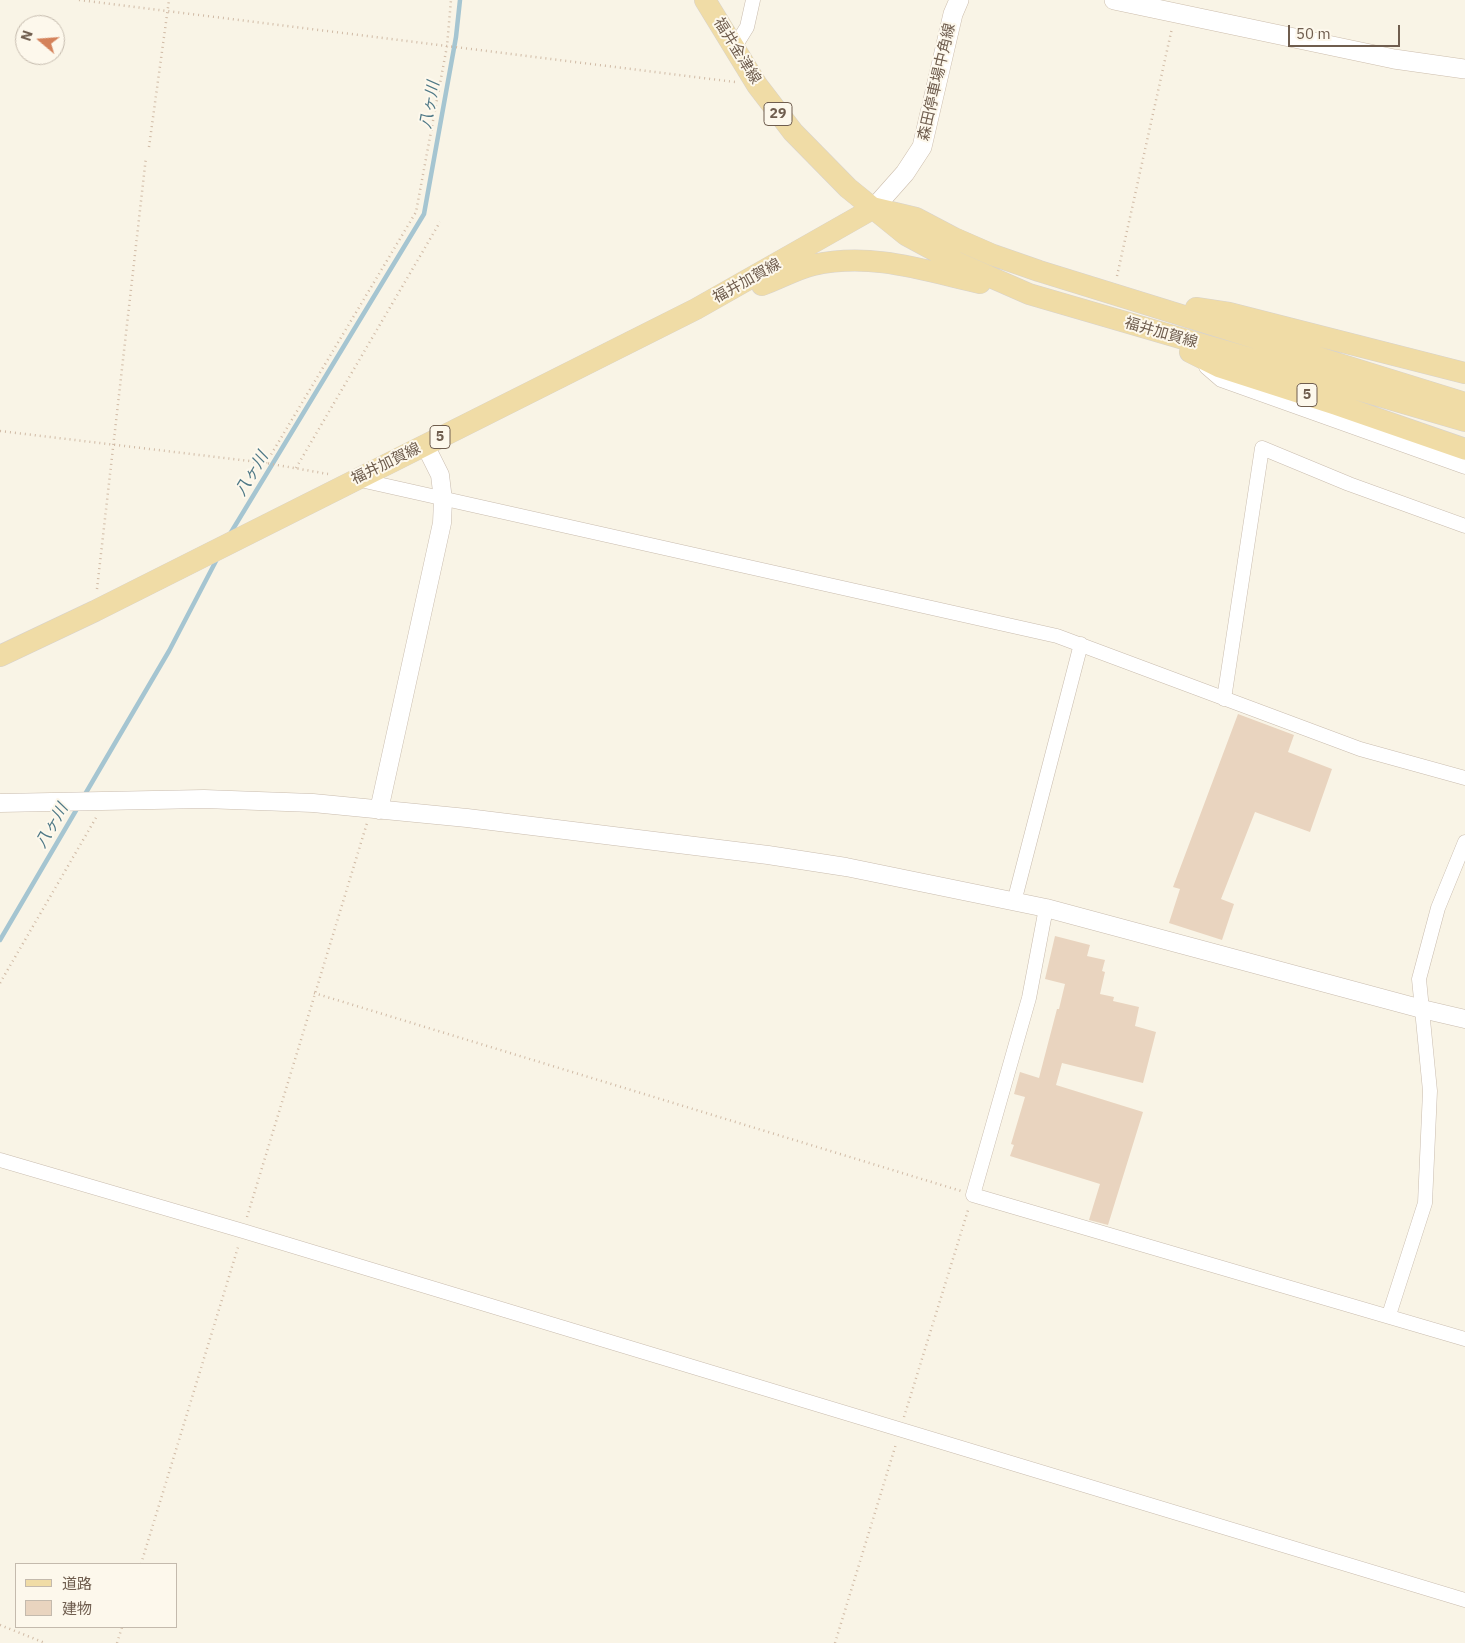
<!DOCTYPE html>
<html>
<head>
<meta charset="utf-8">
<style>
  body { margin:0 }
  #map { position:relative; width:1465px; height:1643px; overflow:hidden; background:#f9f4e6; font-family:"IBM Plex Sans","Noto Sans JP",sans-serif }
  canvas { display:block }
  .legend { position:absolute; left:15px; top:1563px; width:162px; height:65px; box-sizing:border-box; background:#fdf8ec; border:1px solid #c4baad; margin:0; padding:6px 9px; list-style:none; font-size:15px; color:#6f5d4e }
  .legend li { display:flex; align-items:center; gap:10px; height:25px }
  .legend b { width:25px; border:1px solid #c4baad }
  .north { position:absolute; left:15px; top:15px; width:50px; height:50px; box-sizing:border-box; background:#fdf8ec; border:1px solid #c4baad; border-radius:50%; rotate:288deg; font-size:14px; font-weight:700; line-height:20px; text-align:center; color:#6f5d4e }
  .north::after { content:''; display:block; margin:auto; width:18px; height:22px; background:#d4825a; clip-path:polygon(50% 0,100% 100%,50% 72%,0 100%) }
  .scale { position:absolute; left:1288px; top:25px; width:112px; height:22px; box-sizing:border-box; border:2px solid #6f5d4e; border-top:0; padding-left:6px; font-size:15px; line-height:18px; white-space:nowrap; color:#6f5d4e; -webkit-text-stroke:4px #fdf8ec; paint-order:stroke }
</style>
</head>
<body>
<div id="map">
<canvas width="1465" height="1643"></canvas>
<ul class="legend">
<li><b style="height:6px;background:#f0dca6"></b>道路</li>
<li><b style="height:14px;background:#e9d4bf"></b>建物</li>
</ul>
<div class="north">N</div>
<div class="scale">50 m</div>
</div>
<script>
const g = document.querySelector('canvas').getContext('2d');
g.lineJoin = 'round';
function strokePath(path, color, width, dash) {
  g.strokeStyle = color;
  g.lineWidth = width;
  g.lineCap = dash ? 'butt' : 'round';
  g.setLineDash(dash || []);
  g.stroke(path);
}
function fillPath(path, color) {
  g.fillStyle = color;
  g.fill(path, 'evenodd');
}
function drawText(font, color, halo, rows, align = 'center') {
  g.font = font + ' "IBM Plex Sans","Noto Sans JP",sans-serif';
  g.lineWidth = 4;
  g.setLineDash([]);
  g.textBaseline = 'middle';
  g.strokeStyle = halo;
  g.fillStyle = color;
  for (const [text, x, y, turn = 0] of rows) {
    g.save();
    g.translate(x, y);
    g.rotate((+turn || 0) * Math.PI / 180);
    g.textAlign = isNaN(turn) ? turn : align;
    if (halo) g.strokeText(text, 0, 0);
    g.fillText(text, 0, 0);
    g.restore();
  }
}
strokePath(new Path2D(`
  M230,534L424,214L456,37L460,0
  M84,796L169,651L217,559
  M0,940L78,807`), '#a5c5d1', 4.5);
fillPath(new Path2D(`
  M1238,714L1294,735L1288,752L1332,769L1310,832L1255,812L1221,899L1234,904L1222,940L1169,923L1180,889L1173,887Z
  M1055,936L1090,945L1087,956L1105,960L1102,971L1105,972L1100,994L1114,997L1113,1001L1139,1007L1135,1026L1156,1032L1143,1083L1062,1063L1056,1085L1143,1112L1108,1225L1089,1220L1100,1184L1010,1156L1014,1145L1011,1144L1025,1097L1014,1094L1020,1072L1039,1078L1057,1009H1059L1065,984L1045,979Z`), '#e9d4bf');
const minor = new Path2D(`
  M734,48L747,27L753,0
  M1206,367L1221,380L1465,467
  M356,479L1057,636L1360,749L1465,778
  M1224,699L1262,448L1349,484L1465,526
  M1014,902L1081,644
  M1046,908L1029,998L973,1195L1465,1339
  M0,1160L243,1231L1465,1600
  M1389,1315L1425,1203L1430,1091L1419,979L1438,908L1465,842`);
const tertiary = new Path2D(`
  M0,803L204,799L313,803L467,818L768,855L846,867L1046,908L1422,1009L1465,1019
  M379,810L442,523L443,500L440,475L425,445`);
const secondary = new Path2D(`
  M1114,0L1394,59L1465,69
  M874,208L905,173L922,147L953,14L959,0`);
const primary = new Path2D(`
  M705,0L757,85L793,132L848,188L906,235L956,262L1029,294L1465,421
  M762,285C779,279 796,269 813,265C871,252 923,270 980,283
  M1196,308L1229,313L1465,373
  M1190,352L1220,367L1335,404L1465,449
  M0,656L95,611L696,309L874,208L916,218L954,238L993,255L1039,271L1465,403`);
strokePath(minor, '#c9bcae', 15);
strokePath(tertiary, '#c9bcae', 19);
strokePath(secondary, '#ccbdac', 20);
strokePath(primary, '#d7d2cd', 22);
strokePath(new Path2D(`
  M79,0L735,82
  M149,147L169,0
  M1117,276L1172,28
  M0,431L266,463L328,474
  M266,463L416,212L447,46L451,0
  M296,468L440,222
  M97,589L146,157
  M0,983L97,816
  M314,993L961,1191
  M247,1217L367,823
  M904,1417L969,1207
  M141,1564L239,1244
  M0,1625L45,1643
  M117,1643L122,1627
  M835,1643L896,1444`), '#d0baa5', 2.5, [1, 4]);
strokePath(minor, '#fff', 14);
strokePath(tertiary, '#fff', 18);
strokePath(secondary, '#fff', 19);
strokePath(primary, '#f0dca6', 21);
for (const [x, y, w] of [
  [778,114,28],
  [1307,395,20],
  [440,437,20]
]) {
  const box = new Path2D();
  box.roundRect(x - w / 2, y - 11.5, w, 23, 4);
  g.fillStyle = '#fdf8ec';
  g.fill(box);
  strokePath(box, '#6f5d4e', 1);
}
drawText('bold 14px', '#6f5d4e', null, [
  ["29",778,114],
  ["5",1307,395],
  ["5",440,437]
]);
drawText('15px', '#6f5d4e', '#fdf8ec', [
  ["福井金津線",737,51,58],
  ["森田停車場中角線",937,82,-77],
  ["福井加賀線",747,281,-29],
  ["福井加賀線",1161,333,16],
  ["福井加賀線",386,464,-26]
]);
drawText('italic 16px', '#4e7886', '#fdf8ec', [
  ["八ヶ川",430,105,-80],
  ["八ヶ川",252,474,-59],
  ["八ヶ川",52,826,-60]
]);
</script>
</body>
</html>
